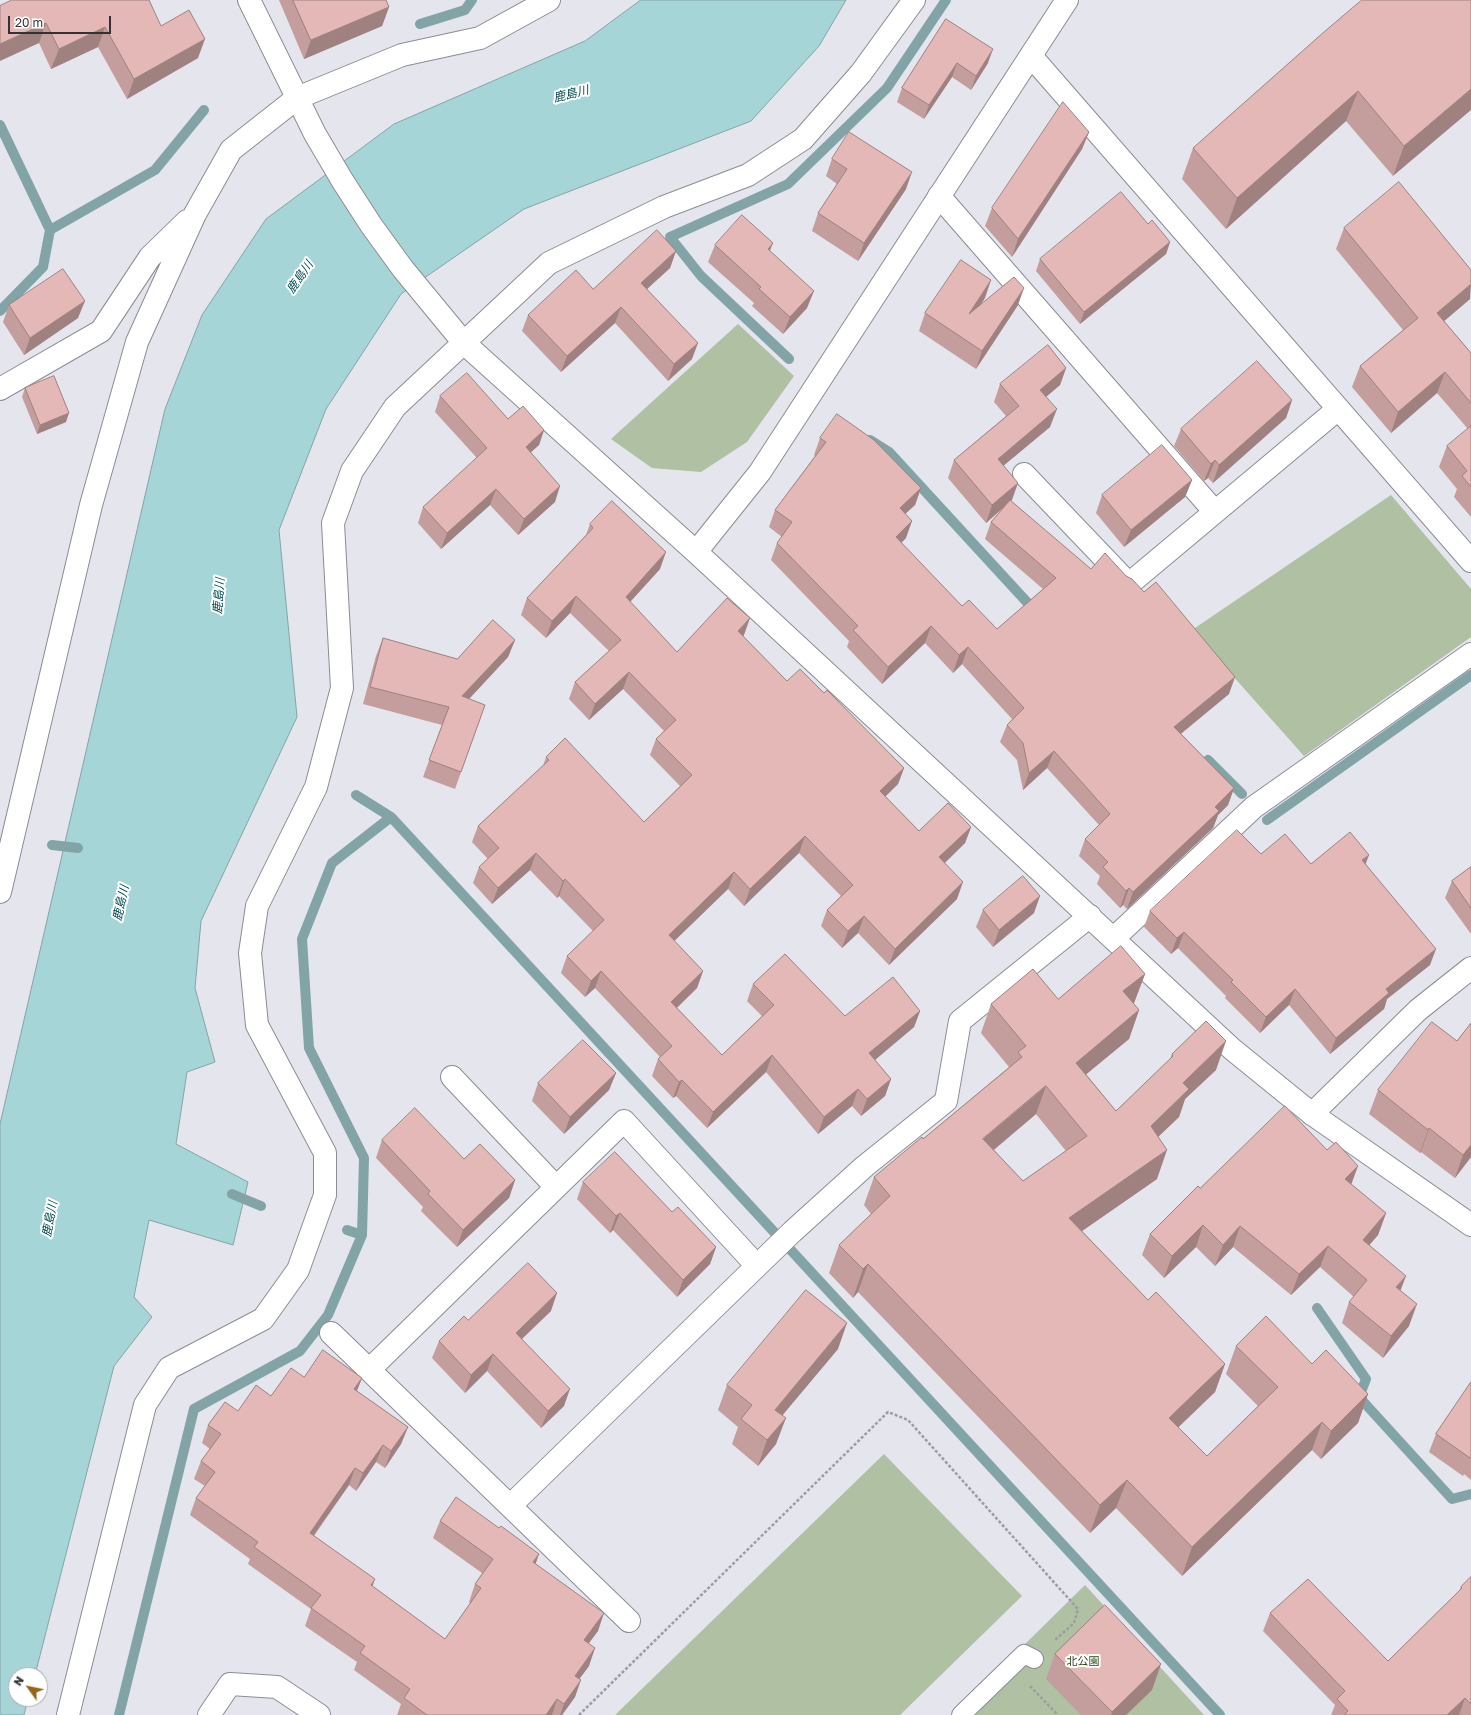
<!DOCTYPE html>
<html>
<head>
<meta charset="utf-8">
<style>
  body { margin:0 }
  #map { position:relative; width:1471px; height:1715px; overflow:hidden; background:#e4e5ed; font-family:"Golos Text",sans-serif }
  canvas { display:block }
  .north { position:absolute; left:8px; top:1667px; width:40px; height:40px; box-sizing:border-box; background:#fff; border:1px solid #adadae; border-radius:50%; rotate:303deg; font-size:11px; font-weight:700; line-height:16px; text-align:center; color:#323235 }
  .north::after { content:''; display:block; margin:auto; width:14px; height:18px; background:#956615; clip-path:polygon(50% 0,100% 100%,50% 72%,0 100%) }
  .scale { position:absolute; left:8px; top:16px; width:103px; height:18px; box-sizing:border-box; border:2px solid #323235; border-top:0; padding-left:5px; font-size:12px; line-height:14px; white-space:nowrap; color:#323235; -webkit-text-stroke:3px #fff; paint-order:stroke }
</style>
</head>
<body>
<div id="map">
<canvas width="1471" height="1715"></canvas>
<div class="north">N</div>
<div class="scale">20 m</div>
</div>
<script>
const g = document.querySelector('canvas').getContext('2d');
g.lineJoin = 'round';
function fillPath(path, color) {
  g.fillStyle = color;
  g.fill(path, 'evenodd');
}
function strokePath(path, color, width, dash) {
  g.strokeStyle = color;
  g.lineWidth = width;
  g.lineCap = dash ? 'butt' : 'round';
  g.setLineDash(dash || []);
  g.stroke(path);
}
function drawText(font, color, halo, rows, align = 'center') {
  g.font = font + ' "Golos Text","Noto Sans JP",sans-serif';
  g.lineWidth = 4;
  g.setLineDash([]);
  g.textBaseline = 'middle';
  g.strokeStyle = halo;
  g.fillStyle = color;
  for (const [text, x, y, turn = 0] of rows) {
    g.save();
    g.translate(x, y);
    g.rotate((+turn || 0) * Math.PI / 180);
    g.textAlign = isNaN(turn) ? turn : align;
    if (halo) g.strokeText(text, 0, 0);
    g.fillText(text, 0, 0);
    g.restore();
  }
}
fillPath(new Path2D(`
  M738,324L794,376L747,442L701,472L652,468L611,439Z
  M1391,495L1471,589V637L1304,756L1192,630Z
  M884,1454L1022,1596L900,1715H615Z
  M1085,1585L1204,1715H953Z`), '#afc0a3');
const water = new Path2D(`
  M641,0H846L819,46L751,121L524,209L401,294L326,409L279,530L297,717L201,921L195,988L215,1062L187,1072L176,1144L248,1182L233,1245L149,1220L134,1297L152,1317L114,1366L35,1675H16V1699H28L24,1715H0V1124L165,409L202,315L266,219L394,124L585,41Z`);
fillPath(water, '#a6d5d8');
strokePath(water, '#83a4a7', 1);
strokePath(new Path2D(`
  M420,24L465,10L472,0
  M0,125L50,230L43,267L0,311
  M50,230L155,170L204,110
  M789,359L701,276L670,237L788,184L887,88L946,0
  M870,440L889,452L1036,612
  M1197,769L1208,760L1242,794
  M356,795L391,817L1220,1715
  M1267,820L1471,675
  M52,845L78,848
  M232,1194L261,1206
  M347,1230L362,1235
  M1317,1308L1366,1379L1359,1397L1452,1499L1471,1494
  M119,1715L194,1409L300,1351L328,1315L362,1235L364,1158L309,1048L302,939L332,863L391,817`), '#83a4a7', 10);
const service = new Path2D(`
  M961,1715L1024,1654L1034,1659`);
const minor = new Path2D(`
  M1031,56L1471,561
  M939,196L1215,512
  M0,389L101,331L150,257L187,221
  M1024,474L1129,584L1338,409
  M0,892L91,505L137,342L195,214L231,150L297,98L402,55L480,38L549,0
  M1114,938L1254,807L1471,654
  M452,1077L556,1187
  M1312,1114L1418,1010L1471,968
  M331,1333L629,1621
  M369,1370L624,1121L757,1266
  M510,1506L792,1232L865,1166L946,1101L960,1021L1090,916
  M68,1715L145,1405L169,1368L263,1319L298,1270L325,1195V1153L257,1025L250,953L257,906L316,787L342,688L333,523L352,471L395,407L549,263L664,207L748,175L803,139L861,73L914,0
  M209,1715L230,1684L277,1687L319,1715`);
const tertiary = new Path2D(`
  M249,0L315,134L342,180L371,225L403,269L464,343L696,552L1232,1049L1312,1114L1471,1225
  M696,552L760,472L1067,0`);
strokePath(service, '#8c8d94', 20);
strokePath(minor, '#8c8d94', 24);
strokePath(tertiary, '#8c8d94', 24);
strokePath(new Path2D(`
  M1030,1686L1058,1715
  M579,1715L888,1412L908,1420L1078,1609L1074,1623L1054,1641`), '#9c9da3', 2.5, [3, 2]);
strokePath(service, '#fff', 18);
strokePath(minor, '#fff', 22);
strokePath(tertiary, '#fff', 22);
fillPath(new Path2D(`
  M12,0L161,26L198,58L127,99L98,47L51,69L39,43Z
  M279,0H386L389,7L382,26L304,59Z
  M1471,0L1393,176L1346,121L1226,229L1182,179L1193,148Z
  M946,19L988,63L971,90L952,77L924,119L897,102L902,88Z
  M1089,132L1082,149L1012,257L985,226L992,208Z
  M832,159L906,189L858,261L812,231L818,213L837,184L826,176Z
  M1148,224L1170,242L1166,254L1080,324L1036,271L1040,259Z
  M1344,228L1470,299L1444,321L1471,353V517L1454,497L1457,489L1439,467L1447,446L1468,429L1437,393L1391,433L1352,387L1360,366L1403,330L1336,249Z
  M715,245L770,251L807,308L783,334L752,306L754,303L708,262Z
  M676,251L670,268L647,289L692,359L668,381L615,323L561,372L522,331L528,315L593,289Z
  M985,298L980,305H1018L976,369L919,331L925,313Z
  M9,305L78,318L24,355L3,322Z
  M1066,368L1060,385L1046,397L1050,427L1003,466L1012,500L1011,501L1229,694L1181,734L1234,788L1228,805L1218,815L1213,828L1127,909L1123,905L1120,908L1097,884L1100,876L1079,856L1085,839L1099,825L1047,768L1023,790L1017,760L1000,742L1007,725L1012,719L962,664L953,673L925,643L882,684L847,647L849,641L771,560L777,543L782,537L769,527L775,510L815,456L814,455L820,438L921,488L915,505L905,514L906,538L901,543L962,606L997,629L1043,589L985,539L991,522L1004,507L986,523L948,478L954,460L1006,416L994,402L1000,384Z
  M25,388L66,422L37,434L22,397Z
  M440,396L508,419L544,430L539,445L531,452L555,502L518,535L490,505L441,549L418,523L423,507L477,458L435,412Z
  M1292,400L1286,418L1213,483L1208,478L1204,481L1174,446L1181,429Z
  M1192,480L1185,497L1124,547L1096,513L1102,495Z
  M590,524L660,569L630,602L677,652L744,635L743,636L787,681L824,693L904,768L898,784L885,796L919,831L971,827L965,843L945,863L957,899L889,965L858,933L842,948L821,926L827,910L841,896L799,853L744,906L728,889L674,941L703,971L697,988L677,1008L722,1055L762,1016L747,1001L753,984L845,1016L920,1011L914,1027L875,1060L891,1079L885,1096L861,1116L852,1106L818,1134L766,1072L707,1128L676,1096L673,1098L652,1076L658,1059L660,1057L595,988L585,997L561,973L567,956L593,931L559,896L557,898L530,870L492,904L473,883L479,867L488,859L472,842L478,826L543,766L546,757L644,822L680,786L650,755L656,739L664,731L623,689L589,720L569,699L575,682L609,651L570,613L546,638L521,615L527,598L586,535Z
  M383,638L457,659L515,640L508,657L469,699L485,705L455,789L423,777L442,725L363,704L376,656Z
  M1261,854L1311,864H1366L1430,965L1387,999L1384,1009L1330,1054L1289,1005L1260,1033L1225,998L1226,996L1178,948L1171,954L1144,927L1150,911Z
  M1471,867V934L1445,898L1452,881Z
  M983,910L1034,913L993,947L976,927Z
  M1145,974L1134,1003H1133L1139,1010L1129,1039L1086,1074L1116,1111L1170,1059L1172,1054L1216,1070L1185,1099L1179,1117L1158,1137L1157,1179L1082,1231L1148,1300L1225,1364L1215,1392L1178,1427L1207,1456L1258,1406L1226,1374L1236,1346L1312,1364L1368,1394L1358,1423L1321,1459L1312,1450L1182,1576L1116,1508L1090,1533L858,1292L853,1298L829,1273L839,1245L871,1214L864,1205L874,1177L923,1139L1009,1067L981,1033L991,1004L1058,999ZM1036,1114L1066,1151L1023,1181L994,1150Z
  M1471,1023V1157L1455,1178L1421,1152L1420,1153L1369,1114L1378,1090L1457,1041Z
  M616,1073L609,1090L564,1134L532,1101L538,1083Z
  M382,1140L464,1159L515,1180L509,1198L457,1247L421,1211L423,1207L376,1158Z
  M583,1182L672,1212L716,1247L710,1264L677,1297L613,1230L610,1233L577,1199Z
  M1352,1185L1386,1213L1378,1235L1369,1245L1400,1290L1409,1326L1383,1358L1342,1323L1349,1302L1354,1297L1320,1267L1291,1295L1233,1247L1215,1266L1196,1247L1164,1278L1142,1255L1150,1234L1200,1188Z
  M551,1311L522,1339L564,1406L541,1428L487,1371L465,1393L432,1358L439,1341L468,1320Z
  M838,1349L782,1415L776,1444L758,1466L732,1444L738,1427L718,1410L727,1385Z
  M304,1377L362,1378L357,1391L408,1427L401,1444L385,1468L376,1462L356,1491L349,1485L314,1536L372,1587L445,1639L470,1603L469,1602L475,1584L482,1573L433,1538L440,1521L499,1528L539,1554L535,1564L598,1631L588,1643L589,1666L579,1679L575,1697L562,1715H397L401,1704L354,1670L357,1662L305,1626L311,1609L248,1564L250,1559L190,1515L196,1498L205,1486L194,1479L201,1461L210,1449L202,1443L208,1425L238,1411L271,1396Z
  M1471,1382V1480L1464,1474L1463,1476L1429,1452L1436,1434Z
  M1471,1577V1715H1331L1335,1705L1263,1631L1270,1613L1388,1661L1459,1591L1461,1587Z
  M1055,1654L1152,1690L1126,1715H1081L1046,1679Z`), '#c39e9d');
fillPath(new Path2D(`
  M389,7L382,26L304,59L311,40Z
  M46,23L39,43L0,61V44Z
  M105,27L98,47L51,69L59,49Z
  M205,39L198,58L127,99L134,79Z
  M993,49L988,63L971,90L976,76Z
  M957,63L952,77L924,119L929,105Z
  M1471,89V110L1393,176L1404,146Z
  M1358,91L1346,121L1226,229L1237,198Z
  M1089,132L1082,149L1012,257L1018,239Z
  M912,172L906,189L858,261L864,243Z
  M1170,242L1166,254L1080,324L1084,312Z
  M773,243L766,261L768,249Z
  M676,251L670,268L636,299L641,283Z
  M991,280L985,298L963,331L969,314Z
  M1471,284L1470,299L1429,334L1437,313Z
  M1024,288L1018,305L976,369L982,351Z
  M814,291L807,308L783,334L790,317Z
  M85,301L78,318L24,355L30,338Z
  M621,307L615,323L561,372L567,356Z
  M698,343L692,359L668,381L674,364Z
  M1066,368L1060,385L1034,407L1040,390Z
  M1445,372L1437,393L1391,433L1398,412Z
  M1292,400L1286,418L1213,483L1219,465Z
  M1057,409L1050,427L991,476L998,459Z
  M69,413L66,422L37,434L40,425Z
  M544,430L539,445L520,462L526,447Z
  M1215,460L1208,478L1204,481L1211,464Z
  M1192,480L1185,497L1124,547L1131,530Z
  M1018,483L1012,500L986,523L992,505Z
  M560,486L555,502L518,535L524,519Z
  M921,488L915,505L893,525L900,508Z
  M496,489L490,505L441,549L447,533Z
  M912,521L906,538L890,554L896,537Z
  M666,552L660,569L620,613L626,597Z
  M576,596L570,613L546,638L552,621Z
  M750,618L744,635L732,647L738,631Z
  M931,626L925,643L882,684L888,667Z
  M515,640L508,657L455,714L462,696Z
  M968,647L962,664L953,673L959,655Z
  M629,672L623,689L589,720L595,704Z
  M1235,677L1229,694L1168,744L1174,727Z
  M1054,751L1047,768L1023,790L1029,773Z
  M904,768L898,784L874,808L880,791Z
  M1234,788L1228,805L1218,815L1213,828L1127,909L1133,892L1215,807Z
  M971,827L965,843L933,874L939,857Z
  M805,836L799,853L744,906L750,889Z
  M536,853L530,870L492,904L498,888Z
  M1369,855L1363,871L1362,860Z
  M734,872L728,889L663,952L669,935Z
  M565,879L559,896L557,898L563,881Z
  M963,882L957,899L889,965L895,949Z
  M1129,888L1123,905L1120,908L1126,891Z
  M1040,896L1034,913L993,947L999,930Z
  M864,916L858,933L842,948L848,931Z
  M1184,932L1178,948L1171,954L1177,938Z
  M1436,949L1430,965L1387,999L1384,1009L1330,1054L1336,1038L1386,989Z
  M601,971L595,988L585,997L591,981Z
  M703,971L697,988L665,1019L671,1002Z
  M1145,974L1134,1003L1113,1020L1123,991Z
  M1295,989L1289,1005L1260,1033L1266,1017Z
  M1139,1010L1129,1039L1066,1091L1076,1063Z
  M920,1011L914,1027L863,1070L869,1053Z
  M1226,1041L1216,1070L1185,1099L1179,1117L1140,1154L1151,1126L1183,1083Z
  M772,1055L766,1072L707,1128L713,1112Z
  M616,1073L609,1090L564,1134L570,1117Z
  M891,1079L885,1096L861,1116L867,1099Z
  M682,1080L676,1096L673,1098L679,1082Z
  M1046,1086L1036,1114L973,1167L983,1139Z
  M858,1089L852,1106L818,1134L824,1117Z
  M1429,1128L1421,1152L1420,1153L1428,1130Z
  M1471,1145V1157L1455,1178L1463,1155Z
  M1167,1150L1157,1179L1059,1247L1069,1218Z
  M1358,1166L1350,1188L1345,1179Z
  M515,1180L509,1198L457,1247L463,1230Z
  M620,1213L613,1230L610,1233L616,1216Z
  M1386,1213L1378,1235L1355,1262L1363,1240Z
  M1203,1225L1196,1247L1164,1278L1172,1256Z
  M1240,1226L1233,1247L1215,1266L1223,1245Z
  M1328,1246L1320,1267L1291,1295L1299,1274Z
  M716,1247L710,1264L677,1297L683,1280Z
  M868,1264L858,1292L853,1298L863,1269Z
  M1406,1276L1398,1297L1396,1287Z
  M557,1293L551,1311L510,1350L516,1333Z
  M1417,1304L1409,1326L1383,1358L1391,1336Z
  M847,1323L838,1349L766,1435L775,1410Z
  M493,1354L487,1371L465,1393L471,1375Z
  M1225,1364L1215,1392L1159,1446L1169,1418Z
  M362,1378L355,1395L354,1389Z
  M570,1389L564,1406L541,1428L548,1411Z
  M1368,1394L1358,1423L1321,1459L1331,1431Z
  M786,1418L776,1444L758,1466L767,1440Z
  M1322,1422L1312,1450L1182,1576L1192,1547Z
  M408,1427L401,1444L385,1468L391,1451Z
  M383,1445L376,1462L356,1491L363,1473Z
  M355,1468L349,1485L303,1550L310,1533Z
  M1127,1480L1116,1508L1090,1533L1100,1505Z
  M539,1554L533,1571V1562Z
  M375,1579L369,1596L371,1585Z
  M604,1613L598,1631L578,1658L584,1640Z
  M595,1648L589,1666L569,1693L575,1676Z
  M1161,1664L1152,1690L1126,1715H1111L1112,1712Z
  M581,1680L575,1697L562,1715H560L564,1704Z
  M1465,1698L1459,1715H1447Z
  M557,1699L552,1715H546Z`), '#9f817f');
const building = new Path2D(`
  M12,0H149L161,26L189,10L205,39L134,79L105,27L59,49L46,23L0,44V6Z
  M293,0H386L389,7L311,40Z
  M1362,0H1471V89L1404,146L1358,91L1237,198L1193,148L1324,32Z
  M946,19L993,49L976,76L957,63L929,105L902,88Z
  M1063,102L1089,132L1018,239L992,208Z
  M849,132L912,172L864,243L818,213L847,169L832,159Z
  M1399,182L1471,270V284L1437,313L1471,353V403L1445,372L1398,412L1360,366L1418,318L1344,228Z
  M1121,192L1148,224L1152,220L1170,242L1084,312L1040,259Z
  M742,215L773,243L768,249L814,291L790,317L759,289L761,287L715,245Z
  M657,230L676,251L641,283L698,343L674,364L621,307L567,356L528,315L576,270L593,289Z
  M961,260L991,280L969,314L1014,277L1024,288L982,351L925,313Z
  M63,269L85,301L30,338L9,305Z
  M1048,345L1066,368L1040,390L1057,409L998,459L1018,483L992,505L954,460L1019,406L1000,384Z
  M1257,361L1292,400L1219,465L1215,460L1211,464L1181,429Z
  M467,373L508,419L523,406L544,430L526,447L560,486L524,519L496,489L447,533L423,507L487,448L440,396Z
  M54,376L69,413L40,425L25,388Z
  M837,414L874,440L921,488L900,508L912,521L896,537L962,606L969,600L997,629L1056,578L991,522L1010,500L1091,569L1105,553L1126,576L1132,579L1144,592L1156,582L1235,677L1174,727L1234,788L1215,807L1219,811L1133,892L1129,888L1126,891L1103,867L1108,862L1085,839L1110,814L1054,751L1029,773L1023,743L1007,725L1024,708L968,647L959,655L931,626L888,667L853,630L858,626L777,543L792,522L775,510L826,442L820,438Z
  M1471,426V487L1462,476L1467,471L1447,446Z
  M1162,445L1192,480L1131,530L1102,495Z
  M612,501L666,552L626,597L677,652L727,598L750,618L738,631L787,681L800,669L824,693L827,690L904,768L880,791L919,831L948,803L971,827L939,857L963,882L895,949L864,916L848,931L827,910L853,885L805,836L750,889L734,872L669,935L703,971L671,1002L722,1055L774,1005L753,984L785,954L845,1016L893,977L920,1011L869,1053L891,1079L867,1099L858,1089L824,1117L772,1055L713,1112L682,1080L679,1082L658,1059L672,1046L601,971L591,981L567,956L604,920L565,879L563,881L536,853L498,888L479,867L499,848L478,826L549,760L546,757L565,738L644,822L692,775L656,739L676,720L629,672L595,704L575,682L621,640L576,596L552,621L527,598L593,528L590,524Z
  M493,620L515,640L462,696L485,705L461,772L429,760L449,707L370,687L383,638L457,659Z
  M1237,830L1261,854L1285,834L1311,864L1350,832L1369,855L1362,860L1436,949L1386,989L1389,993L1336,1038L1295,989L1266,1017L1231,982L1233,980L1184,932L1177,938L1150,911Z
  M1471,867V908L1452,881Z
  M1023,876L1040,896L999,930L983,910Z
  M1121,946L1145,974L1123,991L1139,1010L1076,1063L1116,1111L1173,1056L1172,1054L1206,1021L1226,1041L1183,1083L1189,1089L1151,1126L1167,1150L1069,1218L1148,1300L1156,1292L1225,1364L1169,1418L1207,1456L1278,1387L1236,1346L1266,1316L1312,1364L1326,1350L1368,1394L1331,1431L1322,1422L1192,1547L1127,1480L1100,1505L868,1264L863,1269L839,1245L890,1196L874,1177L922,1137L923,1139L1022,1057L1018,1052L1026,1046L991,1004L1033,969L1058,999ZM1046,1086L1087,1136L1023,1181L983,1139Z
  M1432,1022L1457,1041L1471,1023V1145L1463,1155L1429,1128L1428,1130L1378,1090Z
  M583,1040L616,1073L570,1117L538,1083Z
  M1285,1106L1327,1150L1336,1142L1358,1166L1345,1179L1386,1213L1363,1240L1406,1276L1396,1287L1417,1304L1391,1336L1349,1302L1367,1280L1328,1246L1299,1274L1240,1226L1223,1245L1203,1225L1172,1256L1150,1234L1198,1186L1200,1188Z
  M415,1108L464,1159L480,1144L515,1180L463,1230L428,1194L430,1191L382,1140Z
  M615,1152L672,1212L678,1207L716,1247L683,1280L620,1213L616,1216L583,1182Z
  M528,1263L557,1293L516,1333L570,1389L548,1411L493,1354L471,1375L439,1341L464,1316L468,1320Z
  M806,1290L847,1323L775,1410L786,1418L767,1440L741,1419L752,1405L727,1385Z
  M323,1350L362,1378L354,1389L408,1427L391,1451L383,1445L363,1473L355,1468L310,1533L375,1579L371,1585L445,1639L481,1588L475,1584L493,1559L440,1521L456,1497L499,1528L501,1526L539,1554L533,1562L604,1613L584,1640L595,1648L575,1676L581,1680L564,1704L557,1699L546,1715H427L404,1698L410,1689L360,1653L365,1646L311,1608L321,1595L254,1547L258,1542L196,1498L215,1472L201,1461L221,1434L208,1425L225,1402L238,1411L256,1385L271,1396L291,1368L304,1377Z
  M1471,1382V1456L1470,1458L1436,1434Z
  M1471,1577V1704L1465,1698L1447,1715H1344L1348,1711L1337,1699L1345,1691L1270,1613L1308,1579L1388,1661L1462,1588L1461,1587Z
  M1105,1605L1161,1664L1112,1712L1055,1654Z`);
fillPath(building, '#e3b8b6');
strokePath(building, '#9f817f', 1);
drawText('11px', '#2f4817', '#fff', [
  ["北公園",1083,1662]
]);
drawText('italic 12px', '#034c50', '#fff', [
  ["鹿島川",571,94,-14],
  ["鹿島川",300,277,-55],
  ["鹿島川",219,596,-85],
  ["鹿島川",121,903,-77],
  ["鹿島川",50,1219,-79]
]);
</script>
</body>
</html>
